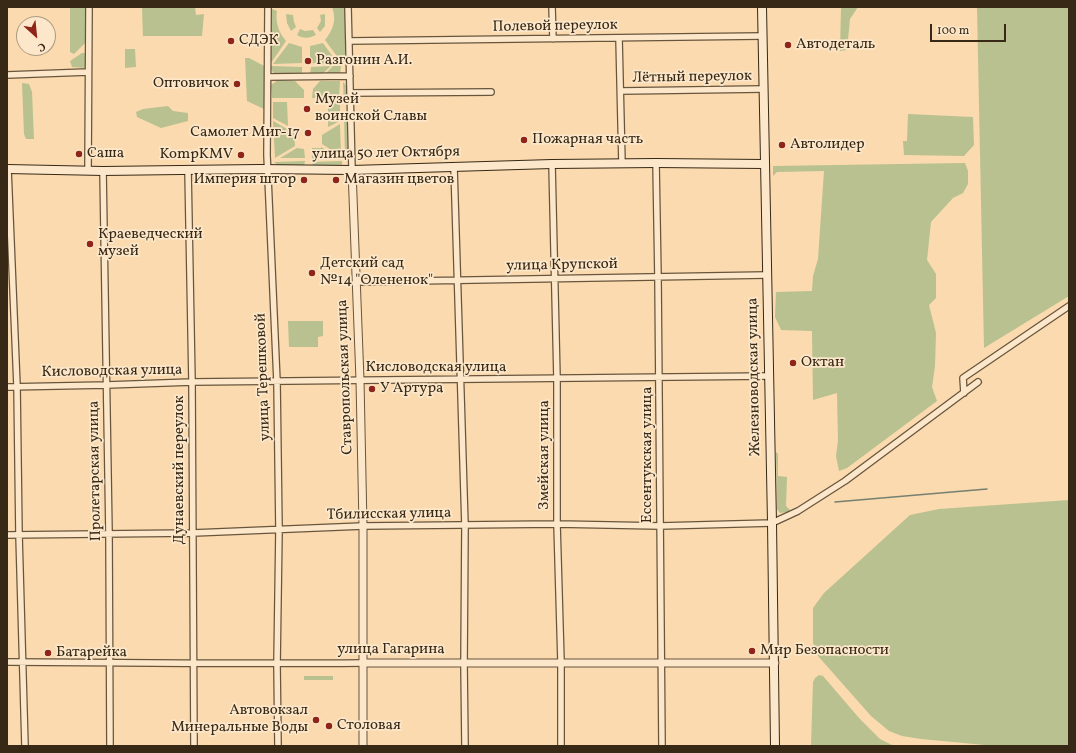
<!DOCTYPE html>
<html>
<head>
<meta charset="utf-8">
<style>
  body { margin:0 }
  #map { position:relative; width:1076px; height:753px; overflow:hidden; background:#fadaae; font-family:Vollkorn,serif }
  canvas { display:block }
  .frame { position:absolute; inset:0; border:8px solid #372916; pointer-events:none }
  .north { position:absolute; left:16px; top:16px; width:40px; height:40px; box-sizing:border-box; background:#fce7ca; border:1px solid #ad9b82; border-radius:50%; rotate:153deg; font-size:11px; font-weight:700; line-height:16px; text-align:center; color:#372916 }
  .north::after { content:''; display:block; margin:auto; width:14px; height:18px; background:#8f2418; clip-path:polygon(50% 0,100% 100%,50% 72%,0 100%) }
  .scale { position:absolute; left:930px; top:24px; width:76px; height:18px; box-sizing:border-box; border:2px solid #372916; border-top:0; padding-left:5px; font-size:12px; line-height:14px; white-space:nowrap; color:#372916; -webkit-text-stroke:3px #fce7ca; paint-order:stroke }
</style>
</head>
<body>
<div id="map">
<canvas width="1076" height="753"></canvas>
<div class="frame"></div>
<div class="north">С</div>
<div class="scale">100 m</div>
</div>
<script>
const g = document.querySelector('canvas').getContext('2d');
g.lineJoin = 'round';
function fillPath(path, color) {
  g.fillStyle = color;
  g.fill(path, 'evenodd');
}
function strokePath(path, color, width, dash) {
  g.strokeStyle = color;
  g.lineWidth = width;
  g.lineCap = dash ? 'butt' : 'round';
  g.setLineDash(dash || []);
  g.stroke(path);
}
function drawText(font, color, halo, rows, align = 'center') {
  g.font = font + ' Vollkorn,serif';
  g.lineWidth = 3.5;
  g.setLineDash([]);
  g.textBaseline = 'middle';
  g.strokeStyle = halo;
  g.fillStyle = color;
  for (const [text, x, y, turn = 0] of rows) {
    g.save();
    g.translate(x, y);
    g.rotate((+turn || 0) * Math.PI / 180);
    g.textAlign = isNaN(turn) ? turn : align;
    if (halo) g.strokeText(text, 0, 0);
    g.fillText(text, 0, 0);
    g.restore();
  }
}
fillPath(new Path2D(`
  M70,7H85L86,42L74,54L70,52Z
  M142,7H195L196,15L204,14L202,36H143V40Z
  M332,7H345L346,62L342,63L325,40C333,30 337,20 332,7Z
  M841,7H858L850,19L847,50L840,51Z
  M977,7H1069V296L984,348Z
  M270,8L277,11C275,22 279,33 286,41L271,63Z
  M286,14L293,15L294,22L296,27L291,31L287,23Z
  M325,14V26L320,32L317,28L321,21L320,15Z
  M300,29L305,31L313,30L316,35C310,38 303,39 297,35Z
  M289,43L302,47V63L273,64Z
  M323,43L338,64L310,63V46Z
  M125,49H135L136,67L125,68Z
  M82,53H86V68L72,67L70,61Z
  M245,58H249L266,67L264,109L247,101Z
  M271,66L302,67V75L277,76L271,70Z
  M331,66L321,75H310L311,67Z
  M333,66H341L340,75H324Z
  M278,80L295,81L304,90V98H272L271,85Z
  M320,81H340L339,97L312,98L313,89Z
  M343,82C349,87 348,94 348,102H344Z
  M22,83L29,84L32,92L34,139H26L24,134Z
  M328,101H340V121L328,127Z
  M273,102H287L288,126L273,118Z
  M168,106L173,111L188,113V121L161,128L137,117L136,112L143,109Z
  M344,113H347L349,159L345,158Z
  M908,114L973,117L974,145L964,156L904,155L903,141H907Z
  M273,121L294,133L295,146L275,158Z
  M340,124L341,156L322,144V135Z
  M321,147L341,159H312V148H321Z
  M297,148L304,149L305,158H280Z
  M305,161L304,167C295,167 281,169 274,162Z
  M342,161V165L313,166L312,162Z
  M965,163L968,171V184L963,193L953,198L931,222L927,260L936,274V298L929,305L936,333L935,366L932,387L937,401L847,468L839,471L836,456L838,441L837,393L813,400L812,331L781,330L775,317L776,292L812,291L813,276L818,259L824,171L777,172L773,176V166Z
  M288,321H323V336L318,337V347H289Z
  M776,452L778,454V476L787,477L786,506L790,510L788,512L780,513L777,509Z
  M1069,500V746H995L921,739L902,736L889,731L871,716L818,656L813,643V608L824,593L910,515L939,509Z
  M819,675L823,676L859,718L880,739L894,746H811L813,682L815,678Z
  M304,676H333V680H304Z`), '#b8c18f');
strokePath(new Path2D(`
  M835,502L987,489`), '#758073', 1.5);
const minor = new Path2D(`
  M268,7L267,155L277,382L279,530L277,664L278,746
  M348,7L352,170
  M552,7L553,39
  M619,38L622,164
  M349,41L762,36
  M7,75L88,72
  M268,77L350,76
  M621,91L763,89
  M350,93L491,92
  M656,163L658,278L662,746
  M552,164L557,379V524L561,662V746
  M454,167L465,526L464,664L465,746
  M8,169L17,386L19,535L25,746
  M188,170L192,382L194,746
  M88,171L89,7
  M103,171L109,534L110,746
  M356,282L767,275
  M7,387L107,385L192,382L769,376
  M964,393L963,378L1069,306
  M7,535L193,533L363,526L557,524L660,526L772,523L798,511L845,481L978,382
  M7,662C126,663 244,664 363,663`);
const tertiary = new Path2D(`
  M352,170L360,380L363,526V746
  M363,663H775`);
const secondary = new Path2D(`
  M762,7L772,523L775,746
  M7,169L103,171L259,169L352,170L552,164L656,163L764,164`);
strokePath(minor, '#68553c', 8);
strokePath(tertiary, '#68553c', 9);
strokePath(secondary, '#372916', 10);
strokePath(minor, '#fce7ca', 5.5);
strokePath(tertiary, '#fce7ca', 7);
strokePath(secondary, '#fce7ca', 8);
for (const [x, y, r, color] of [
  [231,41,4,"#8f2418"],
  [788,45,4,"#8f2418"],
  [308,61,4,"#8f2418"],
  [237,84,4,"#8f2418"],
  [307,109,4,"#8f2418"],
  [308,133,4,"#8f2418"],
  [524,140,4,"#8f2418"],
  [782,145,4,"#8f2418"],
  [79,154,4,"#8f2418"],
  [241,155,4,"#8f2418"],
  [304,180,4,"#8f2418"],
  [336,180,4,"#8f2418"],
  [90,244,4,"#8f2418"],
  [312,273,4,"#8f2418"],
  [793,363,4,"#8f2418"],
  [372,389,4,"#8f2418"],
  [752,651,4,"#8f2418"],
  [48,653,4,"#8f2418"],
  [316,720,4,"#8f2418"],
  [329,726,4,"#8f2418"]
]) {
  const dot = new Path2D();
  dot.arc(x, y, r, 0, 2 * Math.PI);
  g.fillStyle = color;
  g.fill(dot);
  strokePath(dot, '#fce7ca', 1.5);
}
drawText('15px', '#372916', '#fce7ca', [
  ["Полевой переулок",555,27,-1],
  ["Лётный переулок",692,78,-1],
  ["улица 50 лет Октября",386,154,-1],
  ["улица Крупской",562,266,-1],
  ["Кисловодская улица",436,368],
  ["Кисловодская улица",112,372,-1],
  ["улица Терешковой",264,377,-92],
  ["Ставропольская улица",346,377,-92],
  ["Железноводская улица",755,377,-91],
  ["Змейская улица",545,455,-90],
  ["Ессентукская улица",648,455,-90],
  ["Дунаевский переулок",180,470,-90],
  ["Пролетарская улица",96,471,-91],
  ["Тбилисская улица",389,515,-1],
  ["улица Гагарина",391,650]
]);
drawText('15px', '#372916', '#fce7ca', [
  ["СДЭК",239,41],
  ["Автодеталь",796,45],
  ["Разгонин А.И.",316,61],
  ["Оптовичок",229,84,"right"],
  ["Музей",315,100],
  ["воинской Славы",315,117],
  ["Самолет Миг-17",300,133,"right"],
  ["Пожарная часть",532,140],
  ["Автолидер",790,145],
  ["Саша",87,154],
  ["KompKMV",233,155,"right"],
  ["Империя штор",296,180,"right"],
  ["Магазин цветов",344,180],
  ["Краеведческий",98,235],
  ["музей",98,252],
  ["Детский сад",320,264],
  ["№14 \"Олененок\"",320,281],
  ["Октан",801,363],
  ["У Артура",380,389],
  ["Мир Безопасности",760,651],
  ["Батарейка",56,653],
  ["Автовокзал",308,711,"right"],
  ["Минеральные Воды",308,728,"right"],
  ["Столовая",337,726]
], 'left');
</script>
</body>
</html>
